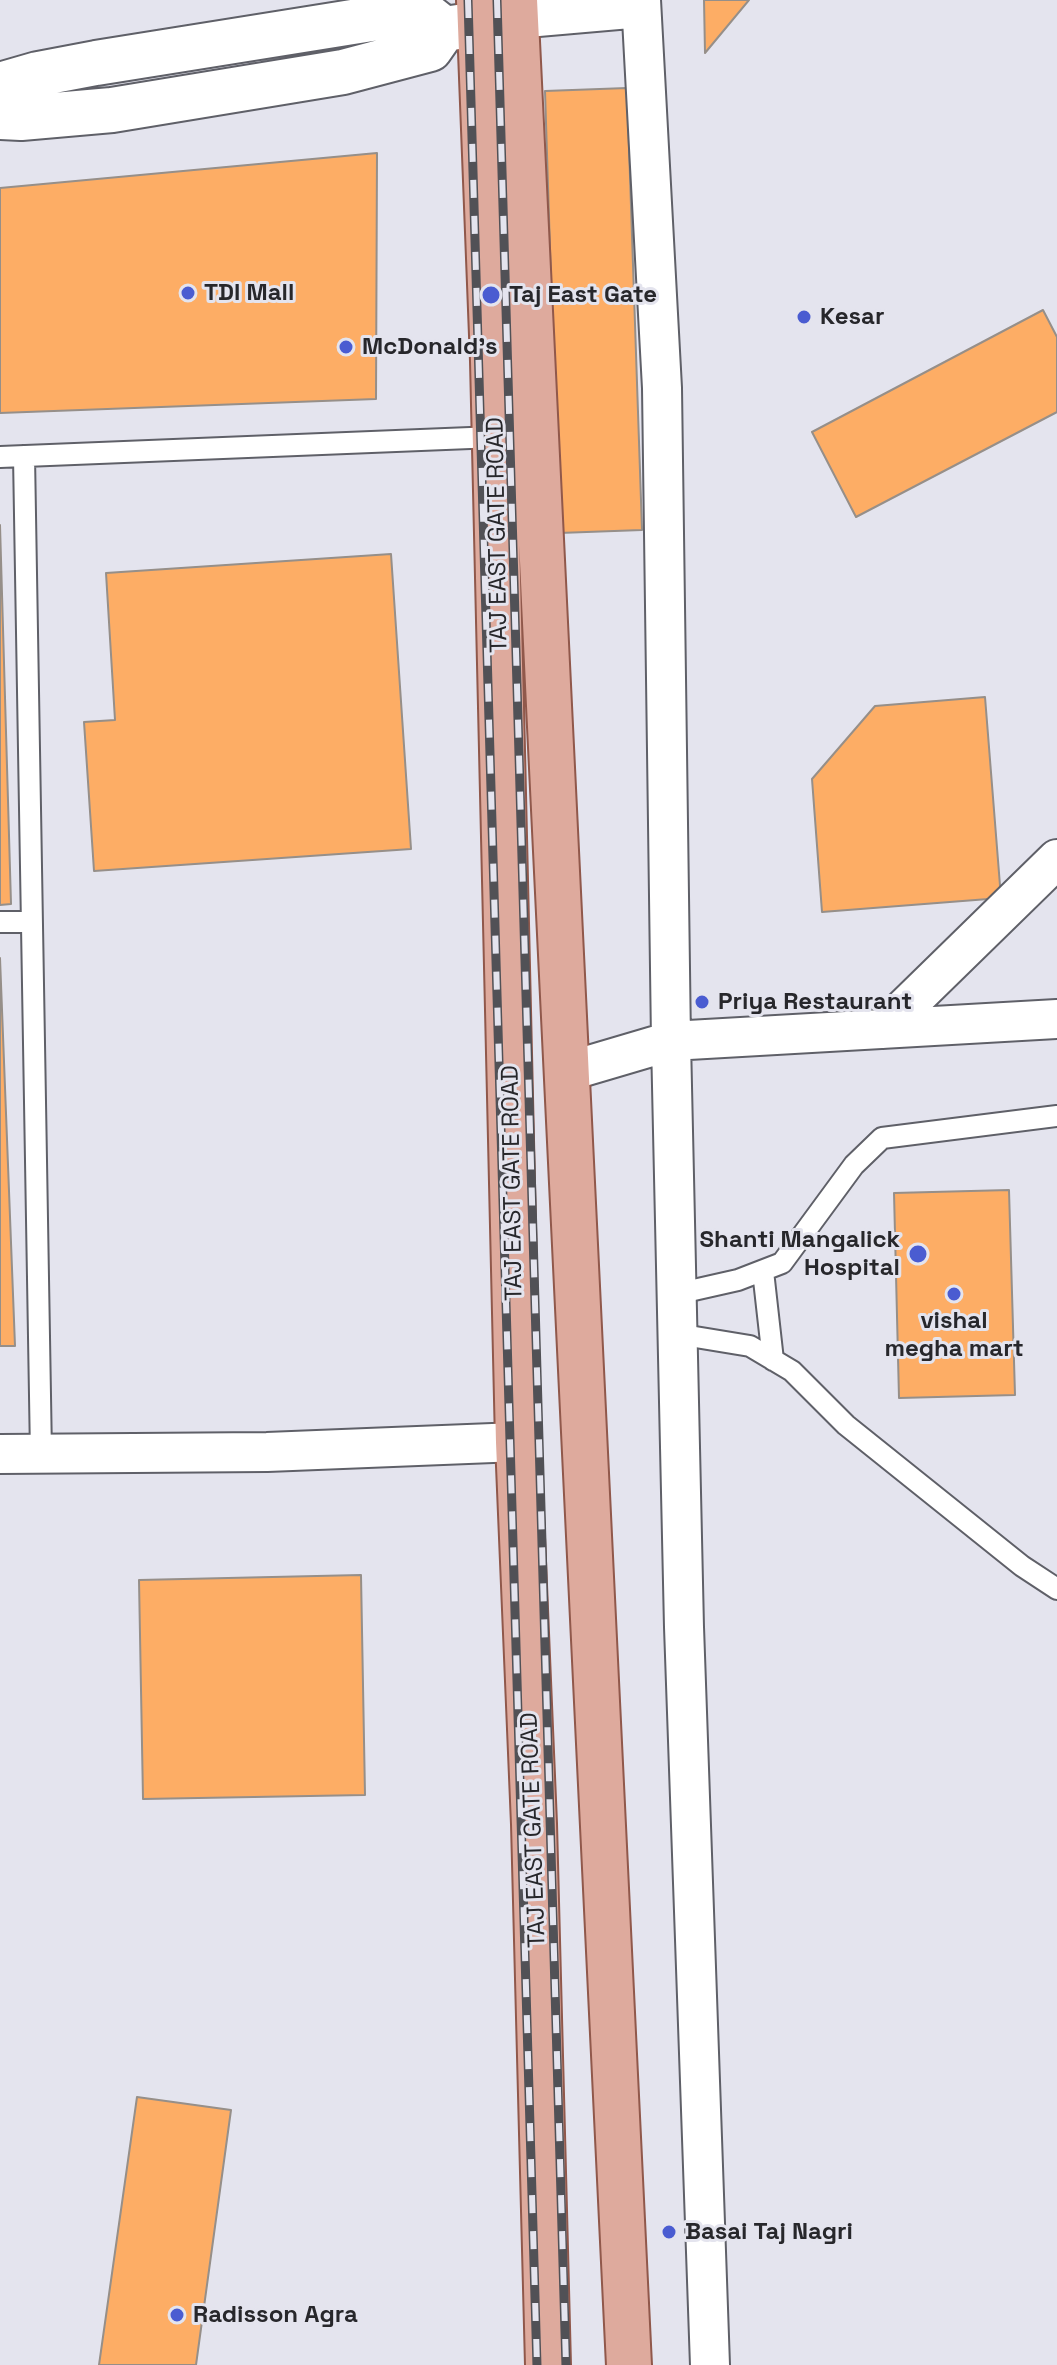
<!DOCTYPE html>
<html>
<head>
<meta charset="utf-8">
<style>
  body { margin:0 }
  canvas { display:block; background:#e4e4ee }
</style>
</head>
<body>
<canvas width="1057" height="2365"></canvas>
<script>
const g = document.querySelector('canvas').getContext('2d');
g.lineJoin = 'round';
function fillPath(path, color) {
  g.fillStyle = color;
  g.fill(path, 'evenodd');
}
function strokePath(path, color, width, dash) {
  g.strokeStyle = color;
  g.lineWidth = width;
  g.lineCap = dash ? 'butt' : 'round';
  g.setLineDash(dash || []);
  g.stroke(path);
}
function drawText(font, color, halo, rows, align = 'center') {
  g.font = font + ' "Space Grotesk",sans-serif';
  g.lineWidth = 6;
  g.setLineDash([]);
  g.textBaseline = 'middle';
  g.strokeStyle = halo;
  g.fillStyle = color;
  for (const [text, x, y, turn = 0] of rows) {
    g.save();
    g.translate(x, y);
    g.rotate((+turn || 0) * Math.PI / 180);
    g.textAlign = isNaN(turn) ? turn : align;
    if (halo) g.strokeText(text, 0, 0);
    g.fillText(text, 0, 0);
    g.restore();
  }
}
const building = new Path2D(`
  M704,0H749L705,53Z
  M627,88L642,530L559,533L545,91Z
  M377,153L376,399L0,413V188Z
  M1043,310L1057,337V412L856,517L812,432Z
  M0,525L11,904L0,905Z
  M391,554L411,849L94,871L84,722L115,720L106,573Z
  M985,697L1001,898L822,912L812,779L875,706Z
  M0,958L15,1346H0Z
  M1009,1190L1015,1395L899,1398L894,1193Z
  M361,1575L365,1795L143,1799L139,1580Z
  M137,2097L231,2110L196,2365H99Z`);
fillPath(building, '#fdad65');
strokePath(building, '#968f89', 2);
const service = new Path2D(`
  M24,456L41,1454
  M0,457L495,437
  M0,922H31
  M763,1271L773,1360
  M676,1294L738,1280L782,1263L854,1165L882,1138L1057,1116
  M677,1334L750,1346L792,1371L846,1425L1022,1566L1057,1589`);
const minor = new Path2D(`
  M641,0L662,388L671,1041L684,1627L710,2365
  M515,19L641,8
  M883,1029L1057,859
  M566,1072L671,1041L1057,1019
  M0,1454L267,1452L518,1442`);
const secondary = new Path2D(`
  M0,85L38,74L96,63L421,11L444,29L515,19
  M0,117L21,118L112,110L343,72L430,49L444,29`);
const primary = new Path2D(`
  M479,0L493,361L518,1442L534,1824L548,2365
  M515,0L629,2365`);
strokePath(service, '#5f6068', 24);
strokePath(minor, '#5f6068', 42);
strokePath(secondary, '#5f6068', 48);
strokePath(primary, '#90584b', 48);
strokePath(service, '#fff', 20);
strokePath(minor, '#fff', 38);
strokePath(secondary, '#fff', 44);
strokePath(primary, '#deaa9d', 44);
const rail = new Path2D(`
  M468,0L537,2365
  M497,0L566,2365`);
strokePath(rail, '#515156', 9);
strokePath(rail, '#e4e4ee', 6, [18]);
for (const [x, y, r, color] of [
  [188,293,8,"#4a5cd1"],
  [491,295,10,"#4a5cd1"],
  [804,317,8,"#4a5cd1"],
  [346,347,8,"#4a5cd1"],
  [702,1002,8,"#4a5cd1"],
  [918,1254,10,"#4a5cd1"],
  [954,1294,8,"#4a5cd1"],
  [669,2232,8,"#4a5cd1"],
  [177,2315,8,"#4a5cd1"]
]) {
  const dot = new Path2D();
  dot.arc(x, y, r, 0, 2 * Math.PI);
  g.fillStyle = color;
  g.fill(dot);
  strokePath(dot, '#e4e4ee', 3);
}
drawText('bold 24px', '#27272b', '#e4e4ee', [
  ["TDI Mall",204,293],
  ["Taj East Gate",509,295],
  ["Kesar",820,317],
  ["McDonald's",362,347],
  ["Priya Restaurant",718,1002],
  ["Shanti Mangalick",900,1240,"right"],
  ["Hospital",900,1268,"right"],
  ["vishal",954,1321,"center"],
  ["megha mart",954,1349,"center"],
  ["Basai Taj Nagri",685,2232],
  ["Radisson Agra",193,2315]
], 'left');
drawText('24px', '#27272b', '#e4e4ee', [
  ["TAJ EAST GATE ROAD",498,535,-91],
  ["TAJ EAST GATE ROAD",513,1183,-91],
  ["TAJ EAST GATE ROAD",534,1830,-92]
]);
</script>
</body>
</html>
